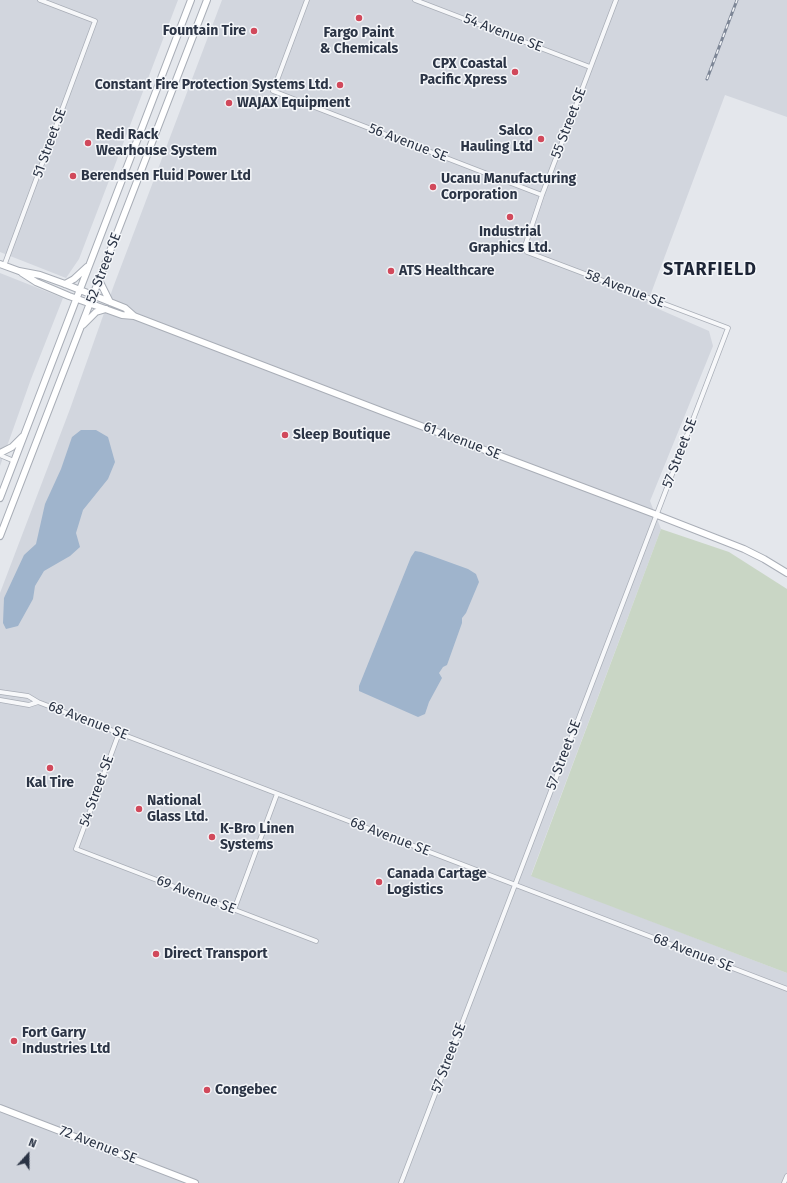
<!DOCTYPE html>
<html>
<head>
<meta charset="utf-8">
<style>
  body { margin:0 }
  #map { position:relative; width:787px; height:1183px; overflow:hidden; background:#e4e7ec; font-family:"Fira Sans",sans-serif }
  canvas { display:block }
  .north { position:absolute; left:8px; top:1135px; width:40px; height:40px; -webkit-text-stroke:3px #f4f6f9; paint-order:stroke; rotate:21deg; font-size:11px; font-weight:700; line-height:16px; text-align:center; color:#2b3445 }
  .north::after { content:''; display:block; margin:auto; width:14px; height:18px; background:#2b3445; clip-path:polygon(50% 0,100% 100%,50% 72%,0 100%) }
</style>
</head>
<body>
<div id="map">
<canvas width="787" height="1183"></canvas>
<div class="north">N</div>
</div>
<script>
const g = document.querySelector('canvas').getContext('2d');
g.lineJoin = 'round';
function fillPath(path, color) {
  g.fillStyle = color;
  g.fill(path, 'evenodd');
}
function strokePath(path, color, width, dash) {
  g.strokeStyle = color;
  g.lineWidth = width;
  g.lineCap = dash ? 'butt' : 'round';
  g.setLineDash(dash || []);
  g.stroke(path);
}
function drawText(font, color, halo, rows, align = 'center') {
  g.font = font + ' "Fira Sans",sans-serif';
  g.lineWidth = 3;
  g.setLineDash([]);
  g.textBaseline = 'middle';
  g.strokeStyle = halo;
  g.fillStyle = color;
  for (const [text, x, y, turn = 0] of rows) {
    g.save();
    g.translate(x, y);
    g.rotate((+turn || 0) * Math.PI / 180);
    g.textAlign = isNaN(turn) ? turn : align;
    if (halo) g.strokeText(text, 0, 0);
    g.fillText(text, 0, 0);
    g.restore();
  }
}
fillPath(new Path2D(`
  M0,0H178L79,259L66,278L0,252Z
  M222,0H787V117L725,95L647,304L709,331L713,346L650,501L661,529L531,875L787,973V1183H0V593L70,409L114,285Z
  M0,273L63,298L31,379L0,466Z`), '#d2d6de');
fillPath(new Path2D(`
  M661,529L729,552L787,589V973L531,876Z`), '#c9d6c5');
fillPath(new Path2D(`
  M81,430H96L108,437L115,462L108,479L83,510L76,533L80,547L70,556L44,571L35,586L33,599L18,626L6,629L3,623L4,598L24,555L36,544L45,504L61,469L72,437Z
  M415,551L421,552L468,569L476,574L479,582L466,613L462,618V623L447,665L443,667L439,673L442,678L429,702L425,714L418,717L359,691V686L411,557Z`), '#9fb4cc');
const street = new Path2D(`
  M307,0L273,91L542,195
  M415,0L590,67
  M4,266L95,21L40,0
  M0,455L14,461
  M0,692L28,696L38,702L787,989
  M0,700L29,705L38,702
  M119,733L76,849L316,941
  M234,910L277,794
  M401,1183L728,328L527,252L525,246L542,195L616,0
  M784,1183L787,1176`);
const secondary = new Path2D(`
  M0,264L19,271L40,275L65,284L125,308L134,316L384,412L657,515L744,549L764,559L787,573
  M22,273L36,282L69,296L122,315L134,316
  M99,280L110,302
  M65,284L74,279L87,267
  M83,325L96,312L106,309
  M0,453L12,447L22,437
  M0,498L191,0
  M0,536L207,0
  M0,1108L195,1183`);
strokePath(street, '#a9aeb7', 5.5);
strokePath(secondary, '#a9aeb7', 8);
strokePath(street, '#f7f8fa', 4);
strokePath(secondary, '#fff', 6);
const rail = new Path2D(`
  M707,79L737,0`);
strokePath(rail, '#7d8696', 3);
strokePath(rail, '#f4f6f9', 1.5, [4.5]);
for (const [x, y, r, color] of [
  [359,18,4,"#d1495b"],
  [254,31,4,"#d1495b"],
  [515,72,4,"#d1495b"],
  [340,85,4,"#d1495b"],
  [229,103,4,"#d1495b"],
  [541,139,4,"#d1495b"],
  [88,143,4,"#d1495b"],
  [73,176,4,"#d1495b"],
  [433,187,4,"#d1495b"],
  [510,217,4,"#d1495b"],
  [391,271,4,"#d1495b"],
  [285,435,4,"#d1495b"],
  [50,768,4,"#d1495b"],
  [139,809,4,"#d1495b"],
  [212,837,4,"#d1495b"],
  [379,882,4,"#d1495b"],
  [156,954,4,"#d1495b"],
  [14,1041,4,"#d1495b"],
  [207,1090,4,"#d1495b"]
]) {
  const dot = new Path2D();
  dot.arc(x, y, r, 0, 2 * Math.PI);
  g.fillStyle = color;
  g.fill(dot);
  strokePath(dot, '#f4f6f9', 1.5);
}
drawText('bold 14px', '#2b3445', '#f4f6f9', [
  ["Fountain Tire",246,31,"right"],
  ["Fargo Paint",359,33,"center"],
  ["& Chemicals",359,49,"center"],
  ["CPX Coastal",507,64,"right"],
  ["Pacific Xpress",507,80,"right"],
  ["Constant Fire Protection Systems Ltd.",332,85,"right"],
  ["WAJAX Equipment",237,103],
  ["Salco",533,131,"right"],
  ["Hauling Ltd",533,147,"right"],
  ["Redi Rack",96,135],
  ["Wearhouse System",96,151],
  ["Berendsen Fluid Power Ltd",81,176],
  ["Ucanu Manufacturing",441,179],
  ["Corporation",441,195],
  ["Industrial",510,232,"center"],
  ["Graphics Ltd.",510,248,"center"],
  ["ATS Healthcare",399,271],
  ["Sleep Boutique",293,435],
  ["Kal Tire",50,783,"center"],
  ["National",147,801],
  ["Glass Ltd.",147,817],
  ["K-Bro Linen",220,829],
  ["Systems",220,845],
  ["Canada Cartage",387,874],
  ["Logistics",387,890],
  ["Direct Transport",164,954],
  ["Fort Garry",22,1033],
  ["Industries Ltd",22,1049],
  ["Congebec",215,1090]
], 'left');
drawText('14px', '#2b3445', '#f4f6f9', [
  ["54 Avenue SE",503,33,21],
  ["55 Street SE",569,123,-69],
  ["51 Street SE",50,143,-70],
  ["56 Avenue SE",408,143,21],
  ["52 Street SE",104,268,-69],
  ["58 Avenue SE",625,289,21],
  ["61 Avenue SE",462,441,21],
  ["57 Street SE",680,453,-69],
  ["68 Avenue SE",88,721,21],
  ["57 Street SE",564,755,-69],
  ["54 Street SE",97,791,-70],
  ["68 Avenue SE",390,837,21],
  ["69 Avenue SE",196,895,21],
  ["68 Avenue SE",693,953,21],
  ["57 Street SE",449,1058,-69],
  ["72 Avenue SE",98,1145,21]
]);
g.letterSpacing = '1px';
drawText('bold 18px', '#1d2536', '#f4f6f9', [
  ["STARFIELD",710,270]
]);
g.letterSpacing = '0px';
</script>
</body>
</html>
